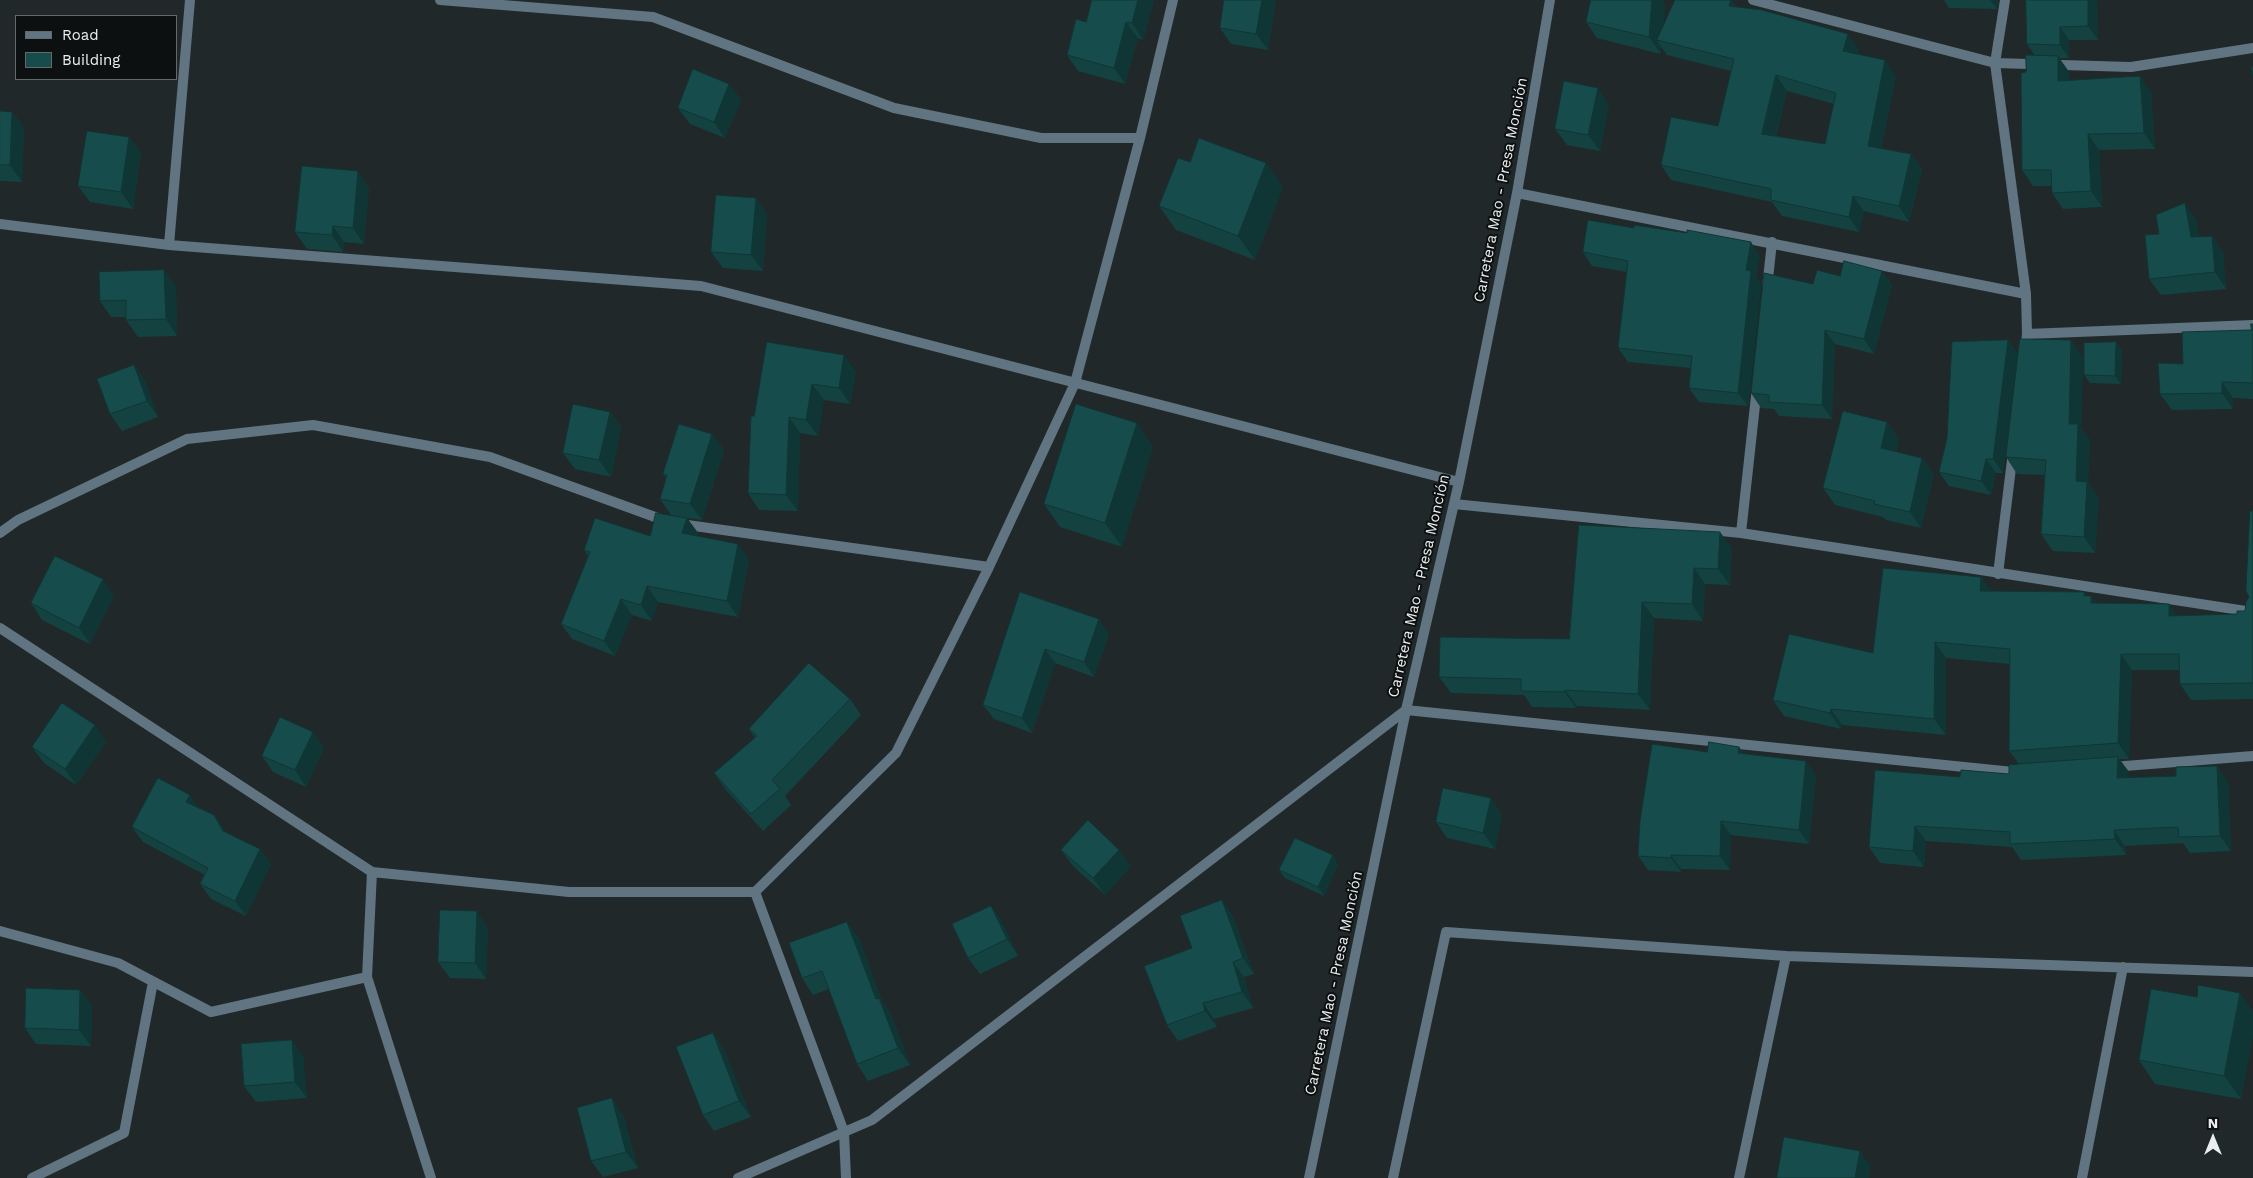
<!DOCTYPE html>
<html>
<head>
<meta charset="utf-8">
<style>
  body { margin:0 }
  #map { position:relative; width:2253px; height:1178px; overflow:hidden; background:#212829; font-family:"Work Sans",sans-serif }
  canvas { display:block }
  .legend { position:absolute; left:15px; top:15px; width:162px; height:65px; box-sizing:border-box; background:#0d1010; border:1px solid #656969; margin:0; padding:6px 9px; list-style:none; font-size:15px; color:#eaeeef }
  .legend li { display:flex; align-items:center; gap:10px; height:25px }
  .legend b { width:25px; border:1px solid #656969 }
  .north { position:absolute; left:2188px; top:1113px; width:50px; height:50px; -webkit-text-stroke:4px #0d1010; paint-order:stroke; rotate:0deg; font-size:14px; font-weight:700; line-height:20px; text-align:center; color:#eaeeef }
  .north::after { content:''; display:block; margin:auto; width:18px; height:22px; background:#eaeeef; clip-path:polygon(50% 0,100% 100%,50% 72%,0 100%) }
</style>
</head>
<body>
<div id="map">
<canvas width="2253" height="1178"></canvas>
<ul class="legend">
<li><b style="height:6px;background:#607581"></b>Road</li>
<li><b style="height:14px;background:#164d4c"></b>Building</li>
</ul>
<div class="north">N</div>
</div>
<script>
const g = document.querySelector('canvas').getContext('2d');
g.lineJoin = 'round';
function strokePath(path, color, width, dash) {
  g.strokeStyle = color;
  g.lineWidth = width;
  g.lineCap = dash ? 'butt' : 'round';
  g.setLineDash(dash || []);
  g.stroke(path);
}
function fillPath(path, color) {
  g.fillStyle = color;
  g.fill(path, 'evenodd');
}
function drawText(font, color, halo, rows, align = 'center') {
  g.font = font + ' "Work Sans",sans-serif';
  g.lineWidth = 4;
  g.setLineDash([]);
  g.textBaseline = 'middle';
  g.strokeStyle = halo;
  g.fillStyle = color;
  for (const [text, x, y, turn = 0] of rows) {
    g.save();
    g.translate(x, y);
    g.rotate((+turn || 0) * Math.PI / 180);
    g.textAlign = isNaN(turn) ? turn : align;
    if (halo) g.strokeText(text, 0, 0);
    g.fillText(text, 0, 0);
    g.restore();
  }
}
strokePath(new Path2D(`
  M440,0L653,17L894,108L1041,138H1140
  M1753,0L1995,63L2131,67L2253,48
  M2005,0L1995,63L2026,294L2027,334L2025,351
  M1517,193L2026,294
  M0,224L169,245L701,286L1459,482
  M169,245L190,0
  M1767,288L1772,242
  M2027,334L2253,325
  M1454,504L1741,533L2253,612
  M680,524L989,567
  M0,533L18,520L187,439L313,425L490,457L666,521
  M1741,533L1757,387
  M1998,574L2013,452
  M0,628L372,872L569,892H755L896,753L989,567L1075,383L1140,138L1173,0
  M2112,767L2253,756
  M372,872L367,977L431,1178
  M755,892L844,1132L846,1178
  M0,931L118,963L211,1012L367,977
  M32,1178L124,1133L153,982
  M738,1178L872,1120L1406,710L2023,773
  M1309,1178L1406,710L1459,482L1517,193L1550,0
  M1393,1178L1446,932L1786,956L2253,972
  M1739,1178L1786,956
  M2082,1178L2123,967`), '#607581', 10);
fillPath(new Path2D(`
  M1092,0H1154L1143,40L1138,38L1125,84L1078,71L1067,55L1086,22Z
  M1276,0L1268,50L1231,44L1220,28Z
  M1731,0L1736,7L1859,49L1857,54L1896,76L1881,148L1911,154L1922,169L1909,222L1864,211L1859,232L1782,216L1772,202L1671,180L1661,165L1718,126L1731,71L1667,55L1661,47V54L1597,38L1586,22L1665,3L1663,27ZM1787,91L1834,104L1825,144L1776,136Z
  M1944,0H1998L1997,9L1949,8Z
  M2026,0H2097L2098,40H2069V58H2059L2069,72V80L2151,91L2155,149L2099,150L2102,207L2063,209L2052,193V186H2033L2022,170L2026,72L2035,56L2027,44Z
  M729,84L741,100L725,138L690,124L678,108Z
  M1609,105L1600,151L1567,145L1555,129Z
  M0,111L12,112L24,128L22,182L0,181Z
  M129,137L141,153L133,209L90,202L78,186Z
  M1190,162L1266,163L1283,187L1255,260L1176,230L1159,206Z
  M369,187L364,244L344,242L343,252L307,249L295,232Z
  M756,198L767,214L763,271L723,268L711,252Z
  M2196,220L2199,237L2212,236L2223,252L2226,289L2161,295L2149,279L2159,234Z
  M1583,252L1760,256L1756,278L1761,284L1748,406L1699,402L1689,388L1691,368L1628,362L1618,348L1627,272L1592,266Z
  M1882,271L1892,285L1874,354L1835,344L1832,419L1779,416L1774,409L1761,408L1751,393L1840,276Z
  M176,286L177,336L138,337L126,320V317H111L100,301Z
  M2253,324V399L2233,398V409L2172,410L2160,394L2183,364L2251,330Z
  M2008,340L2018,355L2003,473H1996L1991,495L1949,486L1939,472Z
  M767,342L856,371L850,404L824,400L818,436L800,433L798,511L759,510L748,493L754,416Z
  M2116,342L2122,351L2121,384L2090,383L2084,375Z
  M2083,357L2081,428L2090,440L2088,482L2099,498L2095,553L2053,551L2041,534L2045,475L2017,474L2006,457Z
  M134,365L145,381L158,417L122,431L110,414Z
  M610,412L621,428L611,477L575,469L563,453Z
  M1887,422L1899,439L1896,452L1922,458L1934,474L1921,528L1886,520L1883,517L1835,505L1823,488Z
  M1137,423L1153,447L1122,547L1060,527L1044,504Z
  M712,434L724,450L702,520L687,518L698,533L697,536L749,559L738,617L658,602L652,621L632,615L615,656L572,639L561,624L588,556L584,550L650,536L671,515L660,499L666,478L663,474Z
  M2253,511V699L2191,700L2180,684V670H2132L2129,759H2119L2129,772L2128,778L2228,782L2231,851L2190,853L2183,843L2125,846L2126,855L2021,860L2012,847L1926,841L1924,867L1880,863L1869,847L1960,777L2009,774L2019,764L2009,751L2010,664L1946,658V735L1842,725L1841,729L1784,716L1773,700L1873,653L1981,577L1991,591L2084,592L2087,596H2091L2096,603L2177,616L2237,614L2245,611L2249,597Z
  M1579,525L1732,548L1730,585L1705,584L1703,621L1654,618L1650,710L1577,706L1576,708L1532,707L1524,695L1451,693L1439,677L1569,639Z
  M1020,592L1109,634L1094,677L1055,663L1032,733L994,719L983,705Z
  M114,596L90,644L42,620L31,603Z
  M850,699L861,715L785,796L791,805L763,831L726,790L714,773L755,738L749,729Z
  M313,732L324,748L306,787L273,772L262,756Z
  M106,742L76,785L44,763L32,747Z
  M1739,747L1744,754L1816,775L1809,844L1731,835L1730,870L1681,869V872L1648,870L1638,856L1707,752Z
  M1491,798L1502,815L1495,849L1447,838L1436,822Z
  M199,808L214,815L226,833L260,849L271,864L246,916L211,899L200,884L205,875L143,842L132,827Z
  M1061,850L1131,866L1105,895L1073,866Z
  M1338,864L1324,896L1285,878L1279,870Z
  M991,906L1002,922L1018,956L980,974L968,958Z
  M1233,916L1254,974L1244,977L1253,1008L1214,1019L1217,1027L1178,1041L1167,1025L1192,948Z
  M488,928L486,979L450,978L438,962Z
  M859,938L882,1001L891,1014L910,1065L868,1081L857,1064L829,989L813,995L802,978Z
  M80,990L92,1006L91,1046L36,1044L25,1028Z
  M2240,993L2253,1012V1035L2241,1099L2155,1084L2139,1060L2197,997Z
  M713,1033L724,1050L751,1117L714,1131L703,1115Z
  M303,1056L307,1098L256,1102L244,1086Z
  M623,1115L638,1168L603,1177L591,1161Z`), '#134241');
fillPath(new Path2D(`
  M1138,0H1154L1143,40L1132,23Z
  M1262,0H1276L1268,50L1256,34Z
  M1652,0H1662L1665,3L1662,41L1657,40L1661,47V54L1649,37Z
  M1731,0L1741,15L1729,6Z
  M1990,0H1998L1997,9Z
  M2088,0H2097L2098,40L2088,26Z
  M1126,22L1138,38L1125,84L1114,68Z
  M2060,27L2069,40V58L2060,45Z
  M1848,34L1859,49L1854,67L1843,51Z
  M2058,56L2069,72V97L2058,81Z
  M1885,60L1896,76L1879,161L1868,146Z
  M1776,75L1787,91L1772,149L1762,134Z
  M2140,76L2151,91L2155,149L2144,133Z
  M729,84L741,100L725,138L714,122Z
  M1598,88L1609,105L1600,151L1588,135Z
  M12,112L24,128L22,182L10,165Z
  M2088,134L2099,150L2102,207L2091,191Z
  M129,137L141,153L133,209L121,192Z
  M1911,154L1922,169L1909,222L1899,206Z
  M1266,163L1283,187L1255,260L1238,236Z
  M358,171L369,187L364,244L353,228Z
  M1853,196L1864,211L1859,232L1849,217Z
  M756,198L767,214L763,271L751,255Z
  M2185,203L2196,220L2202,254L2191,237Z
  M333,226L344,242L343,252L332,235Z
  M2212,236L2223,252L2226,289L2215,272Z
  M1751,242L1760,256L1756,278L1761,284L1748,406L1738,393L1746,270Z
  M164,270L176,286L177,336L166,319Z
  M1882,271L1892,285L1874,354L1864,339Z
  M1825,330L1835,344L1832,419L1822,405Z
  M2008,340L2018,355L2003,473L1993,459Z
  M2071,340L2083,357L2081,428L2090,440L2088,482L2099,498L2095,553L2084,537L2076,481L2069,424Z
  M2116,342L2122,351L2121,384L2115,376Z
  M844,355L856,371L850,404L839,388Z
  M134,365L145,381L158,417L147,401Z
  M2222,382L2233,398V409L2222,393Z
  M812,384L824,400L818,436L806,420Z
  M610,412L621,428L611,477L599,460Z
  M789,417L800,433L798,511L786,495Z
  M1887,422L1899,439L1892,464L1881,448Z
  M1137,423L1153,447L1122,547L1105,523Z
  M712,434L724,450L702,520L690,504Z
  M1922,458L1934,474L1921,528L1910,512Z
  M1986,459L1996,473L1991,495L1981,481Z
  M687,518L698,533L693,549L682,533Z
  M1720,532L1732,548L1730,585L1718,569Z
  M738,544L749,559L738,617L727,601Z
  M1694,568L1705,584L1703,621L1692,604Z
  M1981,577L1993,593L1980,591Z
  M103,579L114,596L90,644L79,628Z
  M647,586L658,602L652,621L641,605Z
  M2084,592L2091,601V596L2102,611V619L2084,596Z
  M621,599L632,615L615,656L604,641Z
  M1642,602L1654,618L1650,710L1638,694Z
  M2169,604L2180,620L2169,616Z
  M1099,619L1109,634L1094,677L1084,662Z
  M1935,642L1946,658V735L1934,719Z
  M1045,649L1055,663L1032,733L1022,718Z
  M2121,654L2132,670L2129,759L2118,743Z
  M1565,690L1577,706L1576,708L1565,692Z
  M1831,709L1842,725L1841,729L1830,713Z
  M95,725L106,742L76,785L65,769Z
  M313,732L324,748L306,787L295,770Z
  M1739,747L1749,761L1738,753Z
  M2118,757L2129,772L2128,794L2117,778Z
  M1806,761L1816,775L1809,844L1799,830Z
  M2217,766L2228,782L2231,851L2220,836Z
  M190,795L200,810L186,802Z
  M1491,798L1502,815L1495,849L1483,833Z
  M214,815L225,830L234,846L223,831Z
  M1721,821L1731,835L1730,870L1720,856Z
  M1915,826L1926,841L1924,867L1913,851Z
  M2114,830L2125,846L2126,855L2115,839Z
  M260,849L271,864L246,916L235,901Z
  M1119,850L1131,866L1105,895L1093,878Z
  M1333,855L1338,864L1324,896L1318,887Z
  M1671,855L1681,869V872L1671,858Z
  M1222,900L1233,916L1254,974L1243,958Z
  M991,906L1002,922L1018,956L1007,939Z
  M477,911L488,928L486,979L475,963Z
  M847,922L859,938L882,1001L891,1014L910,1065L898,1048L876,999Z
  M1233,962L1244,977L1253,1008L1242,992Z
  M80,990L92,1006L91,1046L79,1030Z
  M2240,993L2253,1012V1035L2241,1099L2224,1076Z
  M1203,1003L1214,1019L1217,1027L1205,1011Z
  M713,1033L724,1050L751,1117L739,1101Z
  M292,1040L303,1056L307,1098L295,1082Z
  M612,1098L623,1115L638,1168L626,1152Z
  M1860,1151L1871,1167L1869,1178H1855Z`), '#0f3635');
const building = new Path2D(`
  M1092,0H1138L1132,23L1126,22L1114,68L1067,55L1076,19L1086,22Z
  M1224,0H1262L1256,34L1220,28Z
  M1591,0H1652L1649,37L1586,22Z
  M1675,0H1731L1729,6L1762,10L1848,34L1843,51L1885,60L1868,146L1911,154L1899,206L1853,196L1849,217L1771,200V189L1661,165L1671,117L1718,126L1734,59L1657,40ZM1776,75L1836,93L1825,144L1762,134Z
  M2026,0H2088V26L2060,27V45L2027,44Z
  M2026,55L2058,56V81L2140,76L2144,133L2088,134L2091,191L2052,193L2051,170H2022L2021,73L2026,72Z
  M2251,67H2253V77Z
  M693,69L729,84L714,122L678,108Z
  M1564,81L1598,88L1588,135L1555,129Z
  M0,111L12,112L10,165H0Z
  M87,131L129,137L121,192L78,186Z
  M1199,138L1266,163L1238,236L1159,206L1178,158L1190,162Z
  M302,166L358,171L353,228L333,226L332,235L295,232Z
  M716,195L756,198L751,255L711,252Z
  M2185,203L2191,237L2212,236L2215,272L2149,279L2145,235L2159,234L2156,215Z
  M1588,220L1634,228V225L1687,233V230L1751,242L1746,270L1751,271L1738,393L1689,388L1692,356L1618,348L1628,261L1583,252Z
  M1844,261L1882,271L1864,339L1825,330L1822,405L1769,402V395L1751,393L1764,273L1813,284L1817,270L1840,276Z
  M164,270L166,319L126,320V300L100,301L99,272Z
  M2251,324H2253V383L2222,382V393L2160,394L2158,363L2183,364L2182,332L2251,330Z
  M2020,339L2071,340L2069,424H2078L2076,481L2087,482L2084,537L2041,534L2046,460L2006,457Z
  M2008,340L1993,459H1986L1981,481L1939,472L1947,438L1952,342Z
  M767,342L844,355L839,388L812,384L806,420L789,417L786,495L748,493L751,416H754Z
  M2116,342L2115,376L2084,375V343Z
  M134,365L147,401L110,414L97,379Z
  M573,404L610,412L599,460L563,453Z
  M1076,404L1137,423L1105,523L1044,504Z
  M1843,411L1887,422L1881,448L1922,458L1910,512L1874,504L1875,501L1823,488Z
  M679,424L712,434L690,504L660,499L667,475L663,474Z
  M2250,511H2253V683L2180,684L2179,654H2121L2118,743L2009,751L2010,649L1935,642L1934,719L1831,709L1830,713L1773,700L1789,634L1873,653L1883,568L1981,577L1980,591L2084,592V596H2091V603L2169,604V616L2237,614V611H2245L2246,602L2249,597L2246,591Z
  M656,513L687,518L682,533L738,544L727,601L647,586L641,605L621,599L604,641L561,624L590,552L584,550L595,518L650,536Z
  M1579,525L1720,532L1718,569L1694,568L1692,604L1642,602L1638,694L1565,690V692L1521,691V679L1439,677L1440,637L1569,639Z
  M55,556L103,579L79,628L31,603Z
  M1020,592L1099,619L1084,662L1045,649L1022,718L983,705Z
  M809,663L850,699L772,780L780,789L751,814L714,773L757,736L749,729Z
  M62,703L95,725L65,769L32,747Z
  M280,717L313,732L295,770L262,756Z
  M1709,742L1739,747L1738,753L1806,761L1799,830L1721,821L1720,856L1671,855V858L1638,856L1640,821L1652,744L1707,752Z
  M2118,757L2117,778L2176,776V767L2217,766L2220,836L2179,837L2178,827L2114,830L2115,839L2010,844V832L1915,826L1913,851L1869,847L1875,770L1960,777L1961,770L2009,774V765Z
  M158,778L190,795L186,802L214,815L223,831L260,849L235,901L200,884L208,868L132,827Z
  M1443,788L1491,798L1483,833L1436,822Z
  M1088,820L1119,850L1093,878L1061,850Z
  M1295,838L1333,855L1318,887L1279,870Z
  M1222,900L1243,958L1233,962L1242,992L1203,1003L1205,1011L1167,1025L1144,966L1192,948L1180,916Z
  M991,906L1007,939L968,958L952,924Z
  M440,910L477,911L475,963L438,962Z
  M847,922L876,999L879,998L898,1048L857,1064L822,971L802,978L789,943Z
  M2198,985L2240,993L2224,1076L2139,1060L2151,989L2197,997Z
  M26,988L80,990L79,1030L25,1028Z
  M713,1033L739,1101L703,1115L676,1047Z
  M292,1040L295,1082L244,1086L241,1044Z
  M612,1098L626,1152L591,1161L577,1108Z
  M1784,1137L1860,1151L1855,1178H1777Z`);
fillPath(building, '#164d4c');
strokePath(building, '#0f3635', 1);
drawText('15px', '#eaeeef', '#0d1010', [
  ["Carretera Mao - Presa Monción",1501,190,-79],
  ["Carretera Mao - Presa Monción",1419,586,-77],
  ["Carretera Mao - Presa Monción",1334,983,-78]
]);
</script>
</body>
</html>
